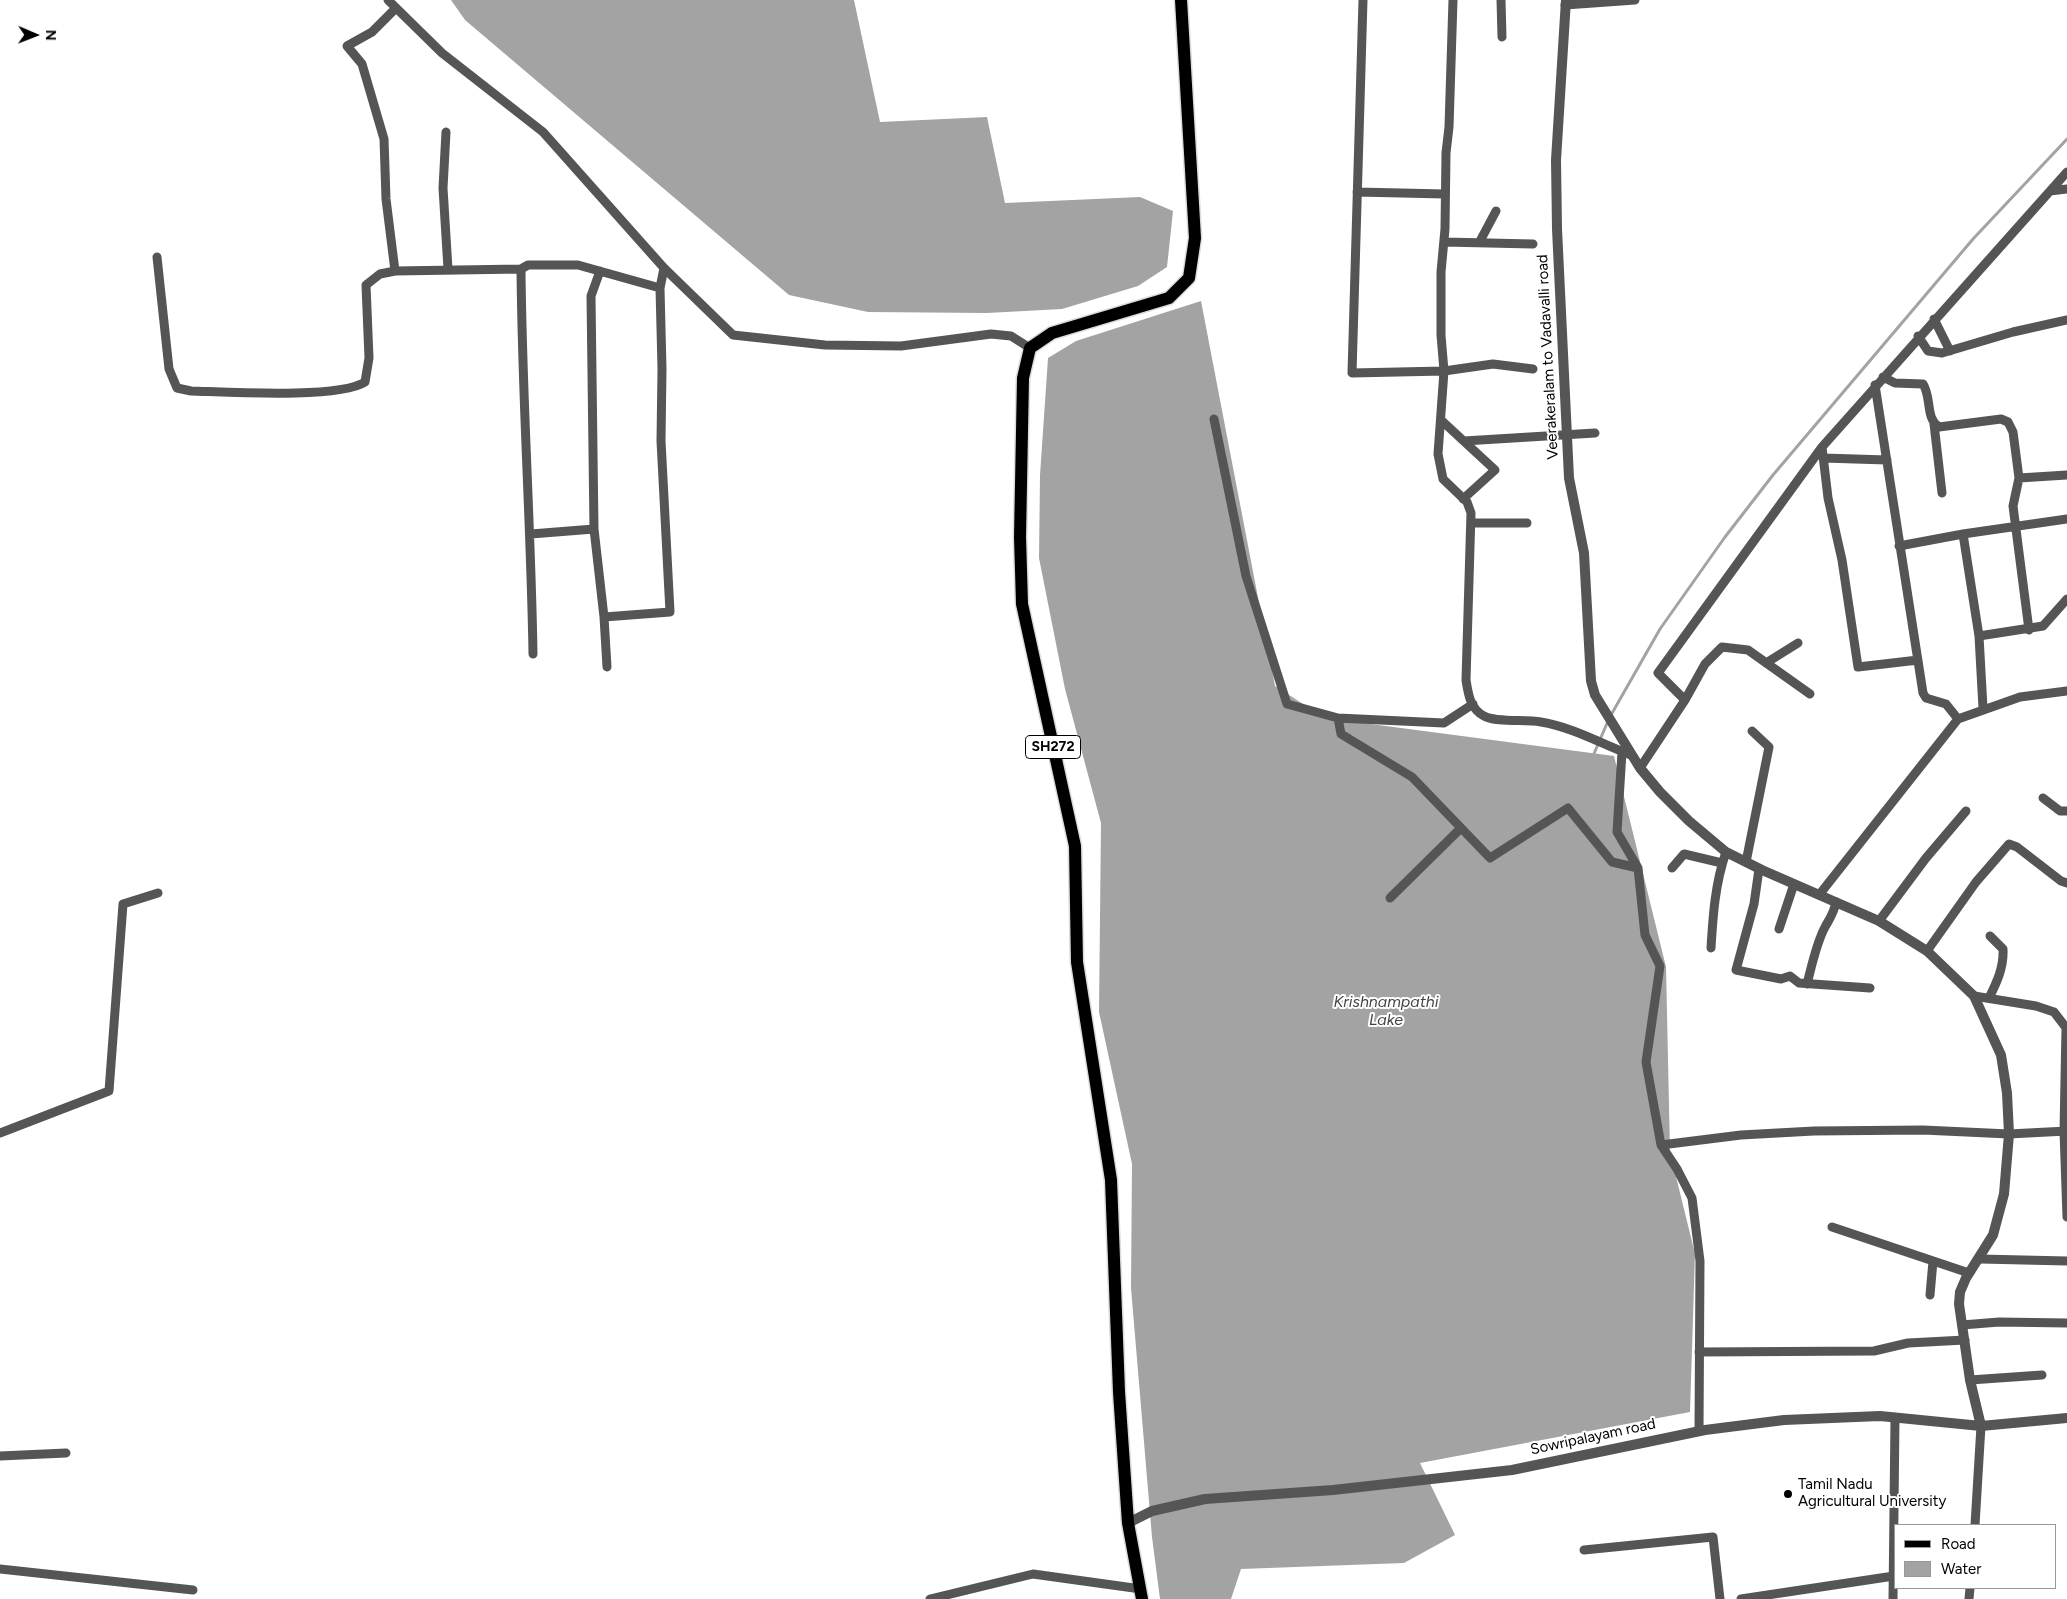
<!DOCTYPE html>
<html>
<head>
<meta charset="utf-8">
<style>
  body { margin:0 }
  #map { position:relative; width:2067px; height:1599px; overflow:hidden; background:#fff; font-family:Figtree,sans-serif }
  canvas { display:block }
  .legend { position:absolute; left:1894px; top:1524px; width:162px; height:65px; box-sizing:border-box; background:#fff; border:1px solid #999; margin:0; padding:6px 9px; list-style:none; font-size:15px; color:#000 }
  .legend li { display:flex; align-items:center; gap:10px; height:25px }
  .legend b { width:25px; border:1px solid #999 }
  .north { position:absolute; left:10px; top:10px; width:50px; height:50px; -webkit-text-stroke:4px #fff; paint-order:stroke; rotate:91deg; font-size:14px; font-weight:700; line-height:20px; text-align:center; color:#000 }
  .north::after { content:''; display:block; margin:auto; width:18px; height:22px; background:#000; clip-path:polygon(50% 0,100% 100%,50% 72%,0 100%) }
</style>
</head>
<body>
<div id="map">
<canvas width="2067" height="1599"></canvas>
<ul class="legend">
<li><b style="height:6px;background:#000"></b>Road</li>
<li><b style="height:14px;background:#a3a3a3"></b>Water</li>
</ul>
<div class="north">N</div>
</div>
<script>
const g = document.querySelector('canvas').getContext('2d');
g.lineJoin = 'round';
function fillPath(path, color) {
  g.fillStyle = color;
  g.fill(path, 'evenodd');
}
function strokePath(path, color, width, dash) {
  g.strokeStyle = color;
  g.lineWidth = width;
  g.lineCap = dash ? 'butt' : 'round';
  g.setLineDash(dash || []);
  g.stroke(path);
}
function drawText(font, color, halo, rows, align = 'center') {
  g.font = font + ' Figtree,sans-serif';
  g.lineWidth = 4;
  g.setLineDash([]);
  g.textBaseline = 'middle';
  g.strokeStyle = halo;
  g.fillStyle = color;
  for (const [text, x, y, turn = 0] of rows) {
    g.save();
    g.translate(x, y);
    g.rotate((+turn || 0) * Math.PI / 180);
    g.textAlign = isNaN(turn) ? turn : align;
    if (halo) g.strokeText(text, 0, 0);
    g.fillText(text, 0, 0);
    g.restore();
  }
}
fillPath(new Path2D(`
  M451,0H854L880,122L987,117L1005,203L1140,197L1173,211L1167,267L1138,286L1062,309L987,313L868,312L789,295L465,20Z
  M1201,301L1275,686L1325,718L1614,756L1666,967L1670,1152L1695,1254L1690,1412L1420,1463L1455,1535L1404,1563L1241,1569L1231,1599H1160L1152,1537L1131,1288L1132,1164L1099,1012L1101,823L1065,689L1039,558L1040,475L1048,358L1076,341Z`), '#a3a3a3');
strokePath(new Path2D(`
  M1611,715L1660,629L1725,537L1773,475L1973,239L2067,139
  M1593,756L1608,721`), '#a3a3a3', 3);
const primary = new Path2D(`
  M1142,1599L1128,1523L1119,1392L1111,1180L1077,962L1075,846L1022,604L1020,537L1023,378L1030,348L1052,333L1169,298L1189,278L1195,238L1181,0`);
strokePath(primary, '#dbdbdb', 15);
strokePath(new Path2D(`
  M388,0L442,53L543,132L664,268L733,335L825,345L901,346L991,334L1011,336L1030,348
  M1363,0L1352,373L1444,371L1493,364L1533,369
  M1453,0L1449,127L1446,153L1445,229L1441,272V335L1444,371L1438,454L1443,479L1467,502L1471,513L1466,680C1468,693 1470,709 1484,716C1497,723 1525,719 1541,722C1572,727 1602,744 1631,755
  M1501,0L1502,37
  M1565,5L1635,0
  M395,9L372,32L347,46L362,64L384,139L386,199L395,271
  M446,132L443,188L448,269
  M2050,191L2067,189
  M1357,192L1445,194
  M1444,242L1533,244
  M1479,243L1496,211
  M157,257L169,369L177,388L191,391C227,392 339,399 365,382L369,358L366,285L380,274L395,271L521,269L528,265H578L660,288L662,369L661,441L670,612L604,617
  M521,269C522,397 531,525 533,654
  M600,271L591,296L594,529L604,617L607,667
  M660,288L664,268
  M1934,319L1950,351
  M1918,336L1928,351L1942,353L2013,332L2067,320
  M1883,377L1895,383L1923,384C1932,398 1925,418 1939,427L2001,419L2008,422L2013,432L2019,478L2013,506L2029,630
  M1875,385L1923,693L1926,698L1946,704L1958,719
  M1214,419L1246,576L1287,704L1338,718L1444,723L1473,704
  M1441,420L1495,470L1463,499
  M1934,424L1942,493
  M1464,441L1595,433
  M1822,447L1828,498L1842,560L1858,667L1918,660
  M1823,458L1887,460
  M2019,478L2067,475
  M1471,523H1527
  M531,534L594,529
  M1963,534L1979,636L1983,708
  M1899,546L1963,534L2067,519
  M1979,636L2043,626L2067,599
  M1766,663L1798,643
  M1685,700L1705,664L1722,647L1748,650L1810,694
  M1338,718L1341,734L1412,777L1490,858L1568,808L1612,862L1638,868
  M1622,752L1617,832L1638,868L1645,935L1660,966L1646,1062L1661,1145L1677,1169L1692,1198L1700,1261L1699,1431
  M1640,768L1685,700L1658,673L1822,447L2067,172
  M2043,798L2060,811H2067
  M1746,862L1769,747L1752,731
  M1672,868L1684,854L1722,863
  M1759,869L1754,904L1736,970L1781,979L1790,976L1799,983L1870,988
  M1819,895L1958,719L2020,697L2067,691
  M1390,898L1461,828
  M1879,921L1926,858L1966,811
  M1779,929L1794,884
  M1711,948C1713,915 1715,884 1726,852
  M1927,951L1976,882L2009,844L2017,847L2061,881L2067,883
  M1807,984C1812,965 1816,944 1825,927C1830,918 1834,913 1836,902
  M1974,996L2036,1006L2054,1012L2067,1029
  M1989,998C1997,982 2004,967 2003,949L1990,936
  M2066,1028L2064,1131L2067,1217
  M0,1133L109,1091L123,904L158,893
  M1661,1145L1741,1135L1814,1131L1923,1130L2009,1134L2067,1131
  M1832,1227L1969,1273
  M1980,1259L2067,1261
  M1930,1295L1933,1261
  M1962,1325L1999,1322L2067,1323
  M1699,1352L1874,1351L1908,1343L1965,1340
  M1970,1380L2042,1375
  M0,1456L66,1453
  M1975,1525L1981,1426
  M1584,1550L1713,1537L1720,1599
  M0,1569L193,1590
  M930,1599L1033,1574L1141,1589
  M1741,1599L1894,1576
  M1893,1599L1895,1418
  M1969,1599L1970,1588`), '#555', 9);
strokePath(new Path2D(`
  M1566,0L1556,160L1557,229L1569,478L1584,553L1591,681L1595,695L1640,768L1660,792L1689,821L1726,852L1762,870L1879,921L1927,951L1974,996L2001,1055L2007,1093L2009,1134L2004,1194L1993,1235L1966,1278L1960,1292L1959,1304L1970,1380L1981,1426
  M1128,1523L1152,1511L1205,1499L1333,1490L1512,1470L1705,1430L1784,1420L1880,1416L1981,1426L2067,1418`), '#555', 10);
strokePath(primary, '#000', 12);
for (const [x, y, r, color] of [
  [1788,1494,5,"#000"]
]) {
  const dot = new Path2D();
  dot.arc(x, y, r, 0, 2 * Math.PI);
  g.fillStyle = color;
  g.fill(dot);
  strokePath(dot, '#fff', 2);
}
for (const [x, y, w] of [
  [1053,747,55]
]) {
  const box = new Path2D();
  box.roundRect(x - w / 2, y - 11.5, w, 23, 4);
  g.fillStyle = '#fff';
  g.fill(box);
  strokePath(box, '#000', 1);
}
drawText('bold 14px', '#000', null, [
  ["SH272",1053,747]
]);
drawText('15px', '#000', '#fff', [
  ["Veerakeralam to Vadavalli road",1548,357,-93],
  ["Sowripalayam road",1593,1437,-12]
]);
drawText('15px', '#000', '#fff', [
  ["Tamil Nadu",1798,1485],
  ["Agricultural University",1798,1502]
], 'left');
drawText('italic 16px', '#444', '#fff', [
  ["Krishnampathi",1386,1002],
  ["Lake",1386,1020]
]);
</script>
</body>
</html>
